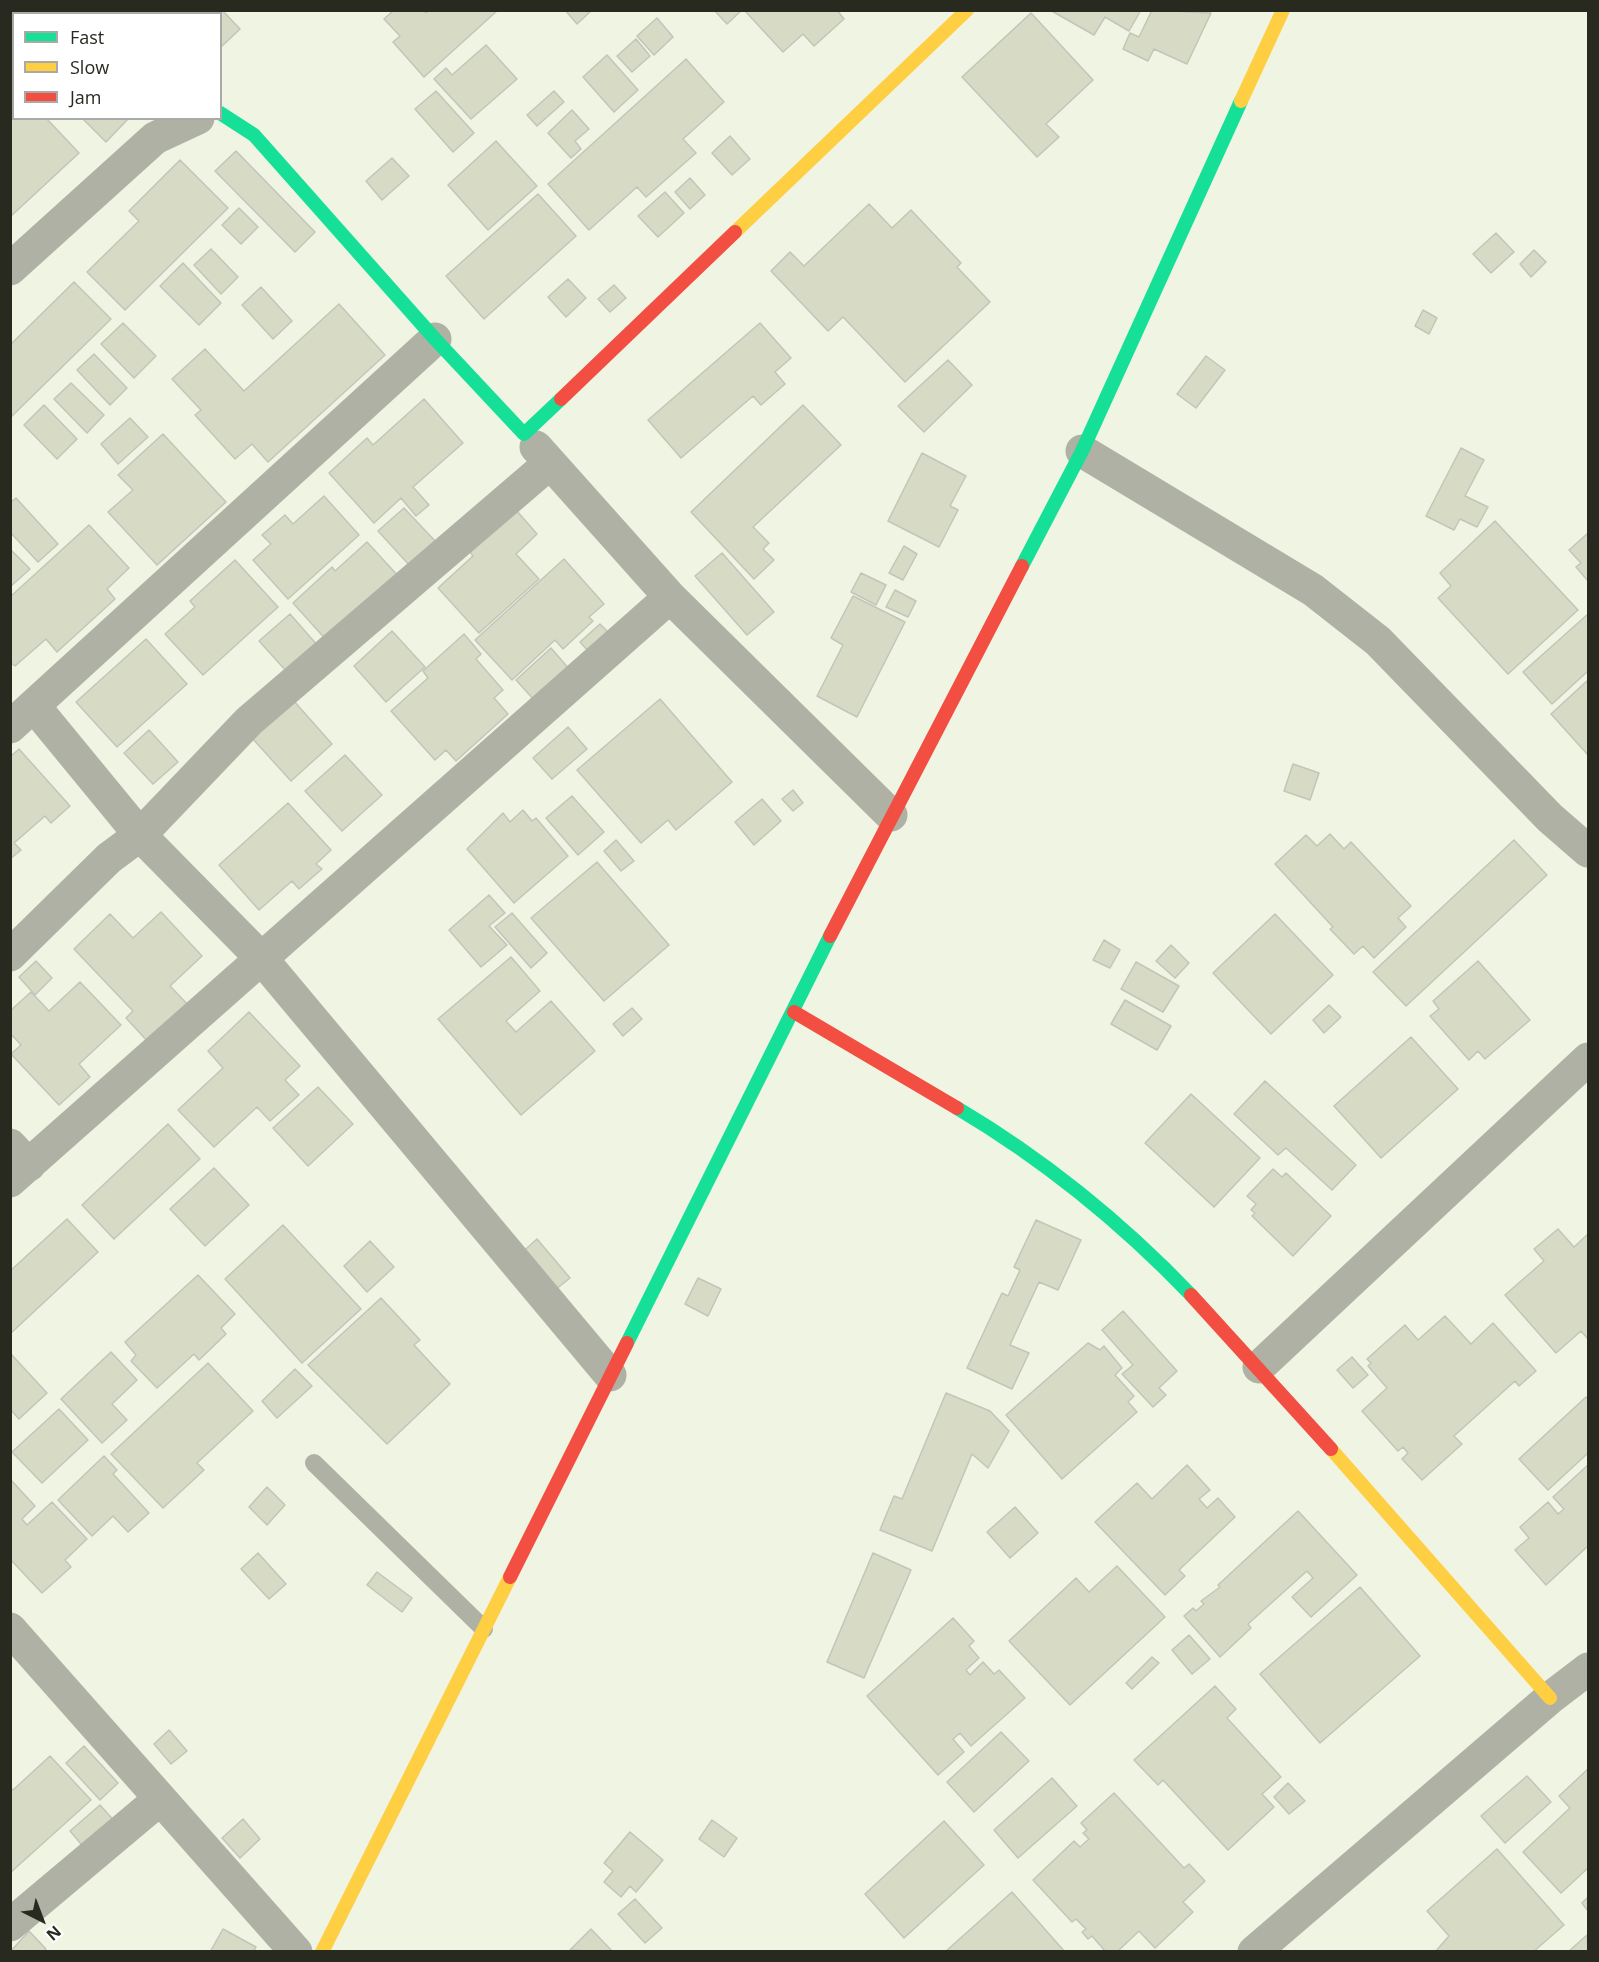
<!DOCTYPE html>
<html>
<head>
<meta charset="utf-8">
<style>
  body { margin:0 }
  #map { position:relative; width:1599px; height:1962px; overflow:hidden; background:#f0f4e3; font-family:"Open Sans",sans-serif }
  canvas { display:block }
  .frame { position:absolute; inset:0; border:12px solid #282a20; pointer-events:none }
  .legend { position:absolute; left:12px; top:12px; width:210px; height:108px; box-sizing:border-box; background:#fff; border:2px solid #a9aaa6; margin:0; padding:8px 10px; list-style:none; font-size:18px; color:#282a20 }
  .legend li { display:flex; align-items:center; gap:12px; height:30px }
  .legend b { width:30px; border:2px solid #a9aaa6 }
  .north { position:absolute; left:12px; top:1890px; width:60px; height:60px; -webkit-text-stroke:4px #fff; paint-order:stroke; rotate:138deg; font-size:16px; font-weight:700; line-height:24px; text-align:center; color:#282a20 }
  .north::after { content:''; display:block; margin:auto; width:21px; height:27px; background:#282a20; clip-path:polygon(50% 0,100% 100%,50% 72%,0 100%) }
</style>
</head>
<body>
<div id="map">
<canvas width="1599" height="1962"></canvas>
<div class="frame"></div>
<ul class="legend">
<li><b style="height:8px;background:#16e098"></b>Fast</li>
<li><b style="height:8px;background:#ffcf43"></b>Slow</li>
<li><b style="height:8px;background:#f24e42"></b>Jam</li>
</ul>
<div class="north">N</div>
</div>
<script>
const g = document.querySelector('canvas').getContext('2d');
g.lineJoin = 'round';
function fillPath(path, color) {
  g.fillStyle = color;
  g.fill(path, 'evenodd');
}
function strokePath(path, color, width, dash) {
  g.strokeStyle = color;
  g.lineWidth = width;
  g.lineCap = dash ? 'butt' : 'round';
  g.setLineDash(dash || []);
  g.stroke(path);
}
const building = new Path2D(`
  M10,10L15,14L14,69L10,65Z
  M38,10H90L87,14H41Z
  M163,10H222L240,29L220,48V14H166Z
  M394,10H423L426,13L429,10H498L424,77L393,42L400,36L384,19Z
  M565,10H592L577,24Z
  M714,10H742L727,24Z
  M837,10L844,19L814,46L803,34L783,52L745,11Z
  M1050,10H1141L1129,31L1105,17L1094,35Z
  M1152,10L1211,13L1187,64L1154,49L1148,61L1123,49L1130,33L1139,37Z
  M1031,13L1093,80L1046,124L1059,137L1037,157L962,77Z
  M657,18L673,37L654,55L637,36Z
  M636,39L650,56L632,72L617,56Z
  M486,45L517,79L471,119L434,79L446,68L452,75Z
  M607,55L638,90L614,112L583,77Z
  M686,59L724,102L683,139L696,153L646,197L637,187L589,230L548,184Z
  M10,72L14,75V90L10,93Z
  M436,91L474,133L453,152L415,109Z
  M554,91L564,102L537,126L527,115Z
  M572,110L589,129L575,141L581,149L571,158L548,133Z
  M14,118H46L79,153L10,217V121Z
  M82,118H129L106,142Z
  M730,136L750,159L732,175L712,153Z
  M496,141L537,186L488,230L448,185Z
  M236,151L315,232L295,252L215,171Z
  M392,158L409,176L382,200L366,181Z
  M180,160L228,208L125,310L87,272L139,221L129,211Z
  M690,178L705,195L690,209L675,192Z
  M665,192L684,213L658,237L638,216Z
  M538,194L576,236L484,319L446,276Z
  M869,204L892,228L911,210L961,263L957,267L990,302L905,382L843,317L828,331L771,271L790,252L804,266Z
  M239,208L258,227L241,244L222,225Z
  M1496,233L1514,252L1491,273L1473,254Z
  M211,249L238,277L221,294L194,265Z
  M1534,250L1546,262L1531,277L1520,264Z
  M183,263L221,303L199,325L160,286Z
  M568,279L586,298L566,317L548,297Z
  M74,282L111,319L10,418V345Z
  M614,285L626,298L610,312L598,299Z
  M261,287L292,321L273,339L242,305Z
  M339,304L385,355L268,462L252,444L235,459L195,415L201,410L172,379L205,349L244,391Z
  M1423,310L1437,318L1429,334L1415,326Z
  M123,323L156,356L134,378L101,344Z
  M760,323L791,358L775,372L785,384L761,405L753,396L681,458L648,420Z
  M94,354L127,388L110,405L77,370Z
  M1206,356L1225,370L1196,408L1177,394Z
  M948,360L972,385L924,432L898,406Z
  M71,383L104,415L87,433L54,399Z
  M424,399L463,443L413,487L429,505L416,516L401,498L374,523L329,473L367,438L373,445Z
  M44,405L77,439L57,459L24,425Z
  M803,405L841,445L753,527L769,543L763,549L774,560L754,579L691,512Z
  M130,418L148,437L118,464L101,444Z
  M163,434L226,502L157,565L108,512L133,490L118,475Z
  M1461,448L1484,460L1465,496L1488,507L1477,527L1460,519L1454,530L1426,516Z
  M922,453L966,476L950,506L958,510L939,547L888,521Z
  M324,496L359,535L288,599L253,560L271,544L262,535L285,515L293,524Z
  M16,498L58,544L38,562L10,532V503Z
  M404,508L437,543L411,567L378,531Z
  M516,510L537,534L516,554L539,579L479,633L438,588L473,556L470,552Z
  M1495,521L1578,610L1508,674L1438,598L1451,586L1440,573Z
  M89,525L129,568L107,589L115,599L57,652L46,639L15,666L10,662V597Z
  M1588,533V581L1576,567L1581,563L1569,550Z
  M367,542L400,578L329,643L293,603L332,567L335,571Z
  M904,546L917,554L903,580L889,573Z
  M10,549L30,569L10,587Z
  M722,553L774,612L747,635L695,576Z
  M564,559L604,604L589,617L593,621L563,649L555,640L512,680L475,640Z
  M235,560L278,607L203,675L165,634L195,607L190,601Z
  M861,573L886,585L876,605L851,592Z
  M895,590L916,601L908,617L886,607Z
  M853,596L905,622L857,717L817,696L843,645L831,638Z
  M290,614L318,646L288,673L259,641Z
  M1588,614V671L1552,704L1523,672Z
  M600,624L609,633L588,651L580,642Z
  M392,631L425,667L386,702L354,666Z
  M464,634L481,654L476,659L503,690L494,698L508,714L456,761L446,750L435,760L391,711L428,678L423,671Z
  M146,639L187,684L117,747L76,702Z
  M551,648L570,670L535,701L516,680Z
  M1588,680V755L1551,714Z
  M660,699L732,782L676,830L668,820L641,843L577,770Z
  M293,700L332,744L291,781L252,738Z
  M568,727L587,749L552,779L533,758Z
  M149,730L178,762L153,784L124,753Z
  M19,749L70,806L51,823L45,816L14,843L21,850L10,859V757Z
  M345,755L382,795L342,831L305,791Z
  M1293,764L1319,773L1310,800L1284,791Z
  M793,790L803,803L793,811L782,799Z
  M572,796L604,832L578,855L546,818Z
  M762,799L781,821L754,845L735,822Z
  M288,803L331,850L316,864L322,869L299,889L292,881L259,910L219,865Z
  M523,810L532,821L536,818L568,856L514,903L467,849L503,813L510,822Z
  M1330,834L1344,849L1351,842L1411,906L1398,918L1406,927L1374,958L1363,946L1354,954L1330,929L1333,927L1275,864L1306,835L1317,846Z
  M616,840L634,861L621,871L604,851Z
  M1514,840L1547,875L1406,1006L1373,972Z
  M597,862L669,945L604,1001L531,918Z
  M489,895L505,913L489,926L507,945L481,967L449,930Z
  M161,912L202,956L170,986L191,1008L151,1045L126,1018L133,1011L74,949L110,914L133,938Z
  M512,913L547,953L531,968L495,927Z
  M1275,914L1333,975L1271,1034L1213,973Z
  M1104,940L1120,950L1110,968L1093,960Z
  M1171,945L1189,963L1175,978L1156,961Z
  M511,957L540,991L506,1021L516,1032L551,1001L595,1051L521,1115L438,1019Z
  M36,961L52,978L35,995L19,977Z
  M1478,961L1530,1020L1485,1059L1478,1051L1469,1060L1430,1016L1439,1009L1433,1001Z
  M1136,962L1179,986L1163,1012L1121,989Z
  M80,982L121,1025L79,1064L90,1077L59,1105L11,1054L21,1045L10,1033V1011L31,992L49,1011Z
  M1125,1000L1171,1026L1157,1050L1111,1024Z
  M1329,1005L1341,1017L1324,1033L1313,1020Z
  M632,1008L642,1019L623,1036L613,1024Z
  M249,1012L300,1066L285,1080L299,1095L270,1121L257,1107L214,1147L178,1110L223,1068L208,1051Z
  M1411,1037L1458,1089L1381,1158L1334,1106Z
  M1265,1081L1356,1165L1332,1190L1286,1148L1278,1155L1234,1114Z
  M318,1087L353,1124L308,1166L273,1128Z
  M1191,1094L1260,1158L1214,1207L1145,1143Z
  M168,1124L200,1159L114,1239L82,1205Z
  M214,1168L249,1205L205,1246L170,1209Z
  M1273,1169L1282,1177L1286,1173L1331,1216L1293,1256L1252,1216L1255,1213L1251,1210L1256,1204L1247,1196Z
  M67,1219L98,1252L10,1334V1271Z
  M1036,1220L1081,1240L1058,1290L1039,1282L1010,1345L1029,1353L1012,1389L967,1368L1002,1293L1008,1296L1020,1270L1014,1267Z
  M283,1225L361,1309L302,1363L225,1279Z
  M1558,1229L1574,1247L1588,1234V1339L1581,1331L1556,1353L1505,1295L1544,1261L1534,1249Z
  M537,1239L570,1278L550,1294L518,1256Z
  M370,1241L394,1267L367,1292L344,1266Z
  M198,1275L235,1314L221,1328L226,1334L199,1360L194,1354L157,1388L131,1361L136,1355L125,1342Z
  M698,1278L721,1289L708,1316L685,1304Z
  M381,1298L420,1340L414,1345L450,1384L387,1444L308,1365Z
  M1123,1311L1177,1371L1159,1388L1166,1395L1153,1407L1122,1374L1133,1365L1102,1330Z
  M1445,1316L1471,1344L1493,1323L1536,1371L1519,1386L1515,1381L1454,1436L1462,1444L1422,1480L1402,1459L1408,1453L1403,1447L1398,1451L1362,1411L1387,1388L1368,1366L1371,1363L1367,1359L1405,1325L1418,1340Z
  M1088,1343L1100,1350L1104,1346L1122,1368L1115,1375L1134,1396L1128,1402L1137,1412L1062,1479L1006,1415Z
  M111,1352L137,1380L112,1404L127,1420L102,1443L61,1399Z
  M10,1353L47,1393L19,1419L10,1409Z
  M1352,1357L1368,1375L1353,1388L1337,1370Z
  M208,1363L253,1411L197,1463L204,1470L163,1508L111,1454Z
  M295,1369L312,1386L277,1418L262,1401Z
  M946,1393L990,1411L1009,1431L988,1468L972,1454L932,1551L880,1530L894,1496L902,1499Z
  M1586,1397L1588,1399V1453L1548,1490L1519,1459Z
  M59,1409L88,1440L42,1483L12,1452Z
  M104,1456L117,1470L113,1474L149,1513L128,1532L113,1516L92,1536L58,1500Z
  M1187,1465L1210,1490L1199,1499L1207,1508L1218,1498L1235,1517L1179,1570L1185,1576L1165,1595L1095,1522L1137,1483L1152,1499Z
  M1588,1465V1546L1546,1585L1515,1550L1529,1538L1520,1527L1548,1502L1558,1514L1564,1509L1553,1497Z
  M10,1479L35,1506L22,1519L27,1525L52,1502L87,1539L65,1560L71,1567L42,1593L10,1559Z
  M267,1487L285,1505L267,1525L249,1507Z
  M1015,1507L1038,1533L1010,1558L987,1532Z
  M1298,1511L1357,1575L1311,1617L1292,1597L1313,1578L1307,1571L1248,1624L1251,1628L1220,1657L1184,1616L1193,1608L1196,1611L1204,1604L1201,1601L1220,1587L1218,1585Z
  M258,1553L286,1584L269,1599L241,1569Z
  M873,1553L911,1570L864,1678L827,1662Z
  M1117,1566L1165,1617L1070,1705L1009,1641L1076,1578L1089,1592Z
  M377,1572L412,1598L402,1612L367,1585Z
  M1360,1587L1420,1656L1320,1743L1260,1674Z
  M953,1618L974,1641L969,1646L979,1658L966,1670L970,1675L983,1662L994,1674L999,1670L1025,1698L971,1746L960,1733L953,1739L964,1752L938,1775L867,1696Z
  M1189,1635L1210,1659L1192,1674L1172,1650Z
  M1152,1657L1159,1663L1132,1689L1126,1683Z
  M1215,1686L1236,1709L1227,1718L1281,1777L1262,1794L1274,1807L1228,1850L1163,1780L1158,1785L1134,1760Z
  M169,1730L187,1751L171,1764L154,1744Z
  M1001,1732L1029,1761L974,1812L947,1782Z
  M84,1746L118,1783L100,1800L66,1763Z
  M50,1756L91,1800L10,1873V1787L13,1790Z
  M1588,1769V1868L1561,1893L1523,1852L1570,1808L1559,1796Z
  M1527,1776L1551,1802L1505,1843L1481,1816Z
  M1052,1778L1077,1806L1018,1858L994,1830Z
  M1288,1783L1305,1801L1289,1814L1274,1797Z
  M1114,1793L1184,1868L1189,1864L1205,1881L1183,1902L1193,1912L1155,1948L1139,1931L1117,1952H1106L1092,1936L1088,1939L1082,1932L1086,1929L1076,1919L1072,1922L1033,1880L1074,1841L1080,1847L1089,1839L1083,1833L1087,1830L1081,1823Z
  M100,1805L117,1824L87,1851L70,1831Z
  M243,1819L260,1839L240,1858L222,1838Z
  M712,1820L737,1838L724,1857L699,1839Z
  M944,1821L984,1865L904,1938L865,1894Z
  M630,1832L663,1860L636,1892L630,1886L621,1897L604,1882L613,1871L604,1863Z
  M1497,1849L1564,1925L1533,1952H1435L1449,1936L1427,1911Z
  M1012,1892L1065,1952H945Z
  M1588,1897V1911L1582,1903Z
  M635,1899L662,1928L645,1943L618,1914Z
  M223,1929L256,1947L253,1952H210Z
  M591,1929L613,1952L570,1950Z
  M29,1931L46,1949L43,1952H10Z
  M1587,1935L1588,1952H1568Z`);
fillPath(building, '#d7dbc6');
strokePath(building, '#c2c5b9', 1.5);
strokePath(new Path2D(`
  M314,1463L484,1629`), '#afb1a4', 18);
strokePath(new Path2D(`
  M10,269L155,138L198,118
  M536,447L670,597L891,815
  M1082,451L1313,590L1378,641L1550,818L1588,851
  M34,706L140,835L262,959L610,1375
  M10,727L435,339
  M10,955L109,858L140,835L249,721L550,463
  M10,1145L29,1165
  M10,1181L670,597
  M1259,1367L1588,1059
  M10,1629L296,1952
  M10,1925L160,1799
  M1254,1952L1550,1698L1588,1669`), '#afb1a4', 33);
strokePath(new Path2D(`
  M220,113L254,135L435,339L524,434L561,399
  M1022,566L1082,451L1241,101
  M957,1108C1043,1159 1122,1223 1191,1295
  M627,1343L830,936`), '#16e098', 14);
strokePath(new Path2D(`
  M1241,101L1283,10
  M735,232L967,10
  M1331,1449L1550,1698
  M322,1952L510,1577`), '#ffcf43', 14);
strokePath(new Path2D(`
  M561,399L735,232
  M830,936L1022,566
  M794,1012L957,1108
  M1191,1295L1331,1449
  M510,1577L627,1343`), '#f24e42', 14);
</script>
</body>
</html>
